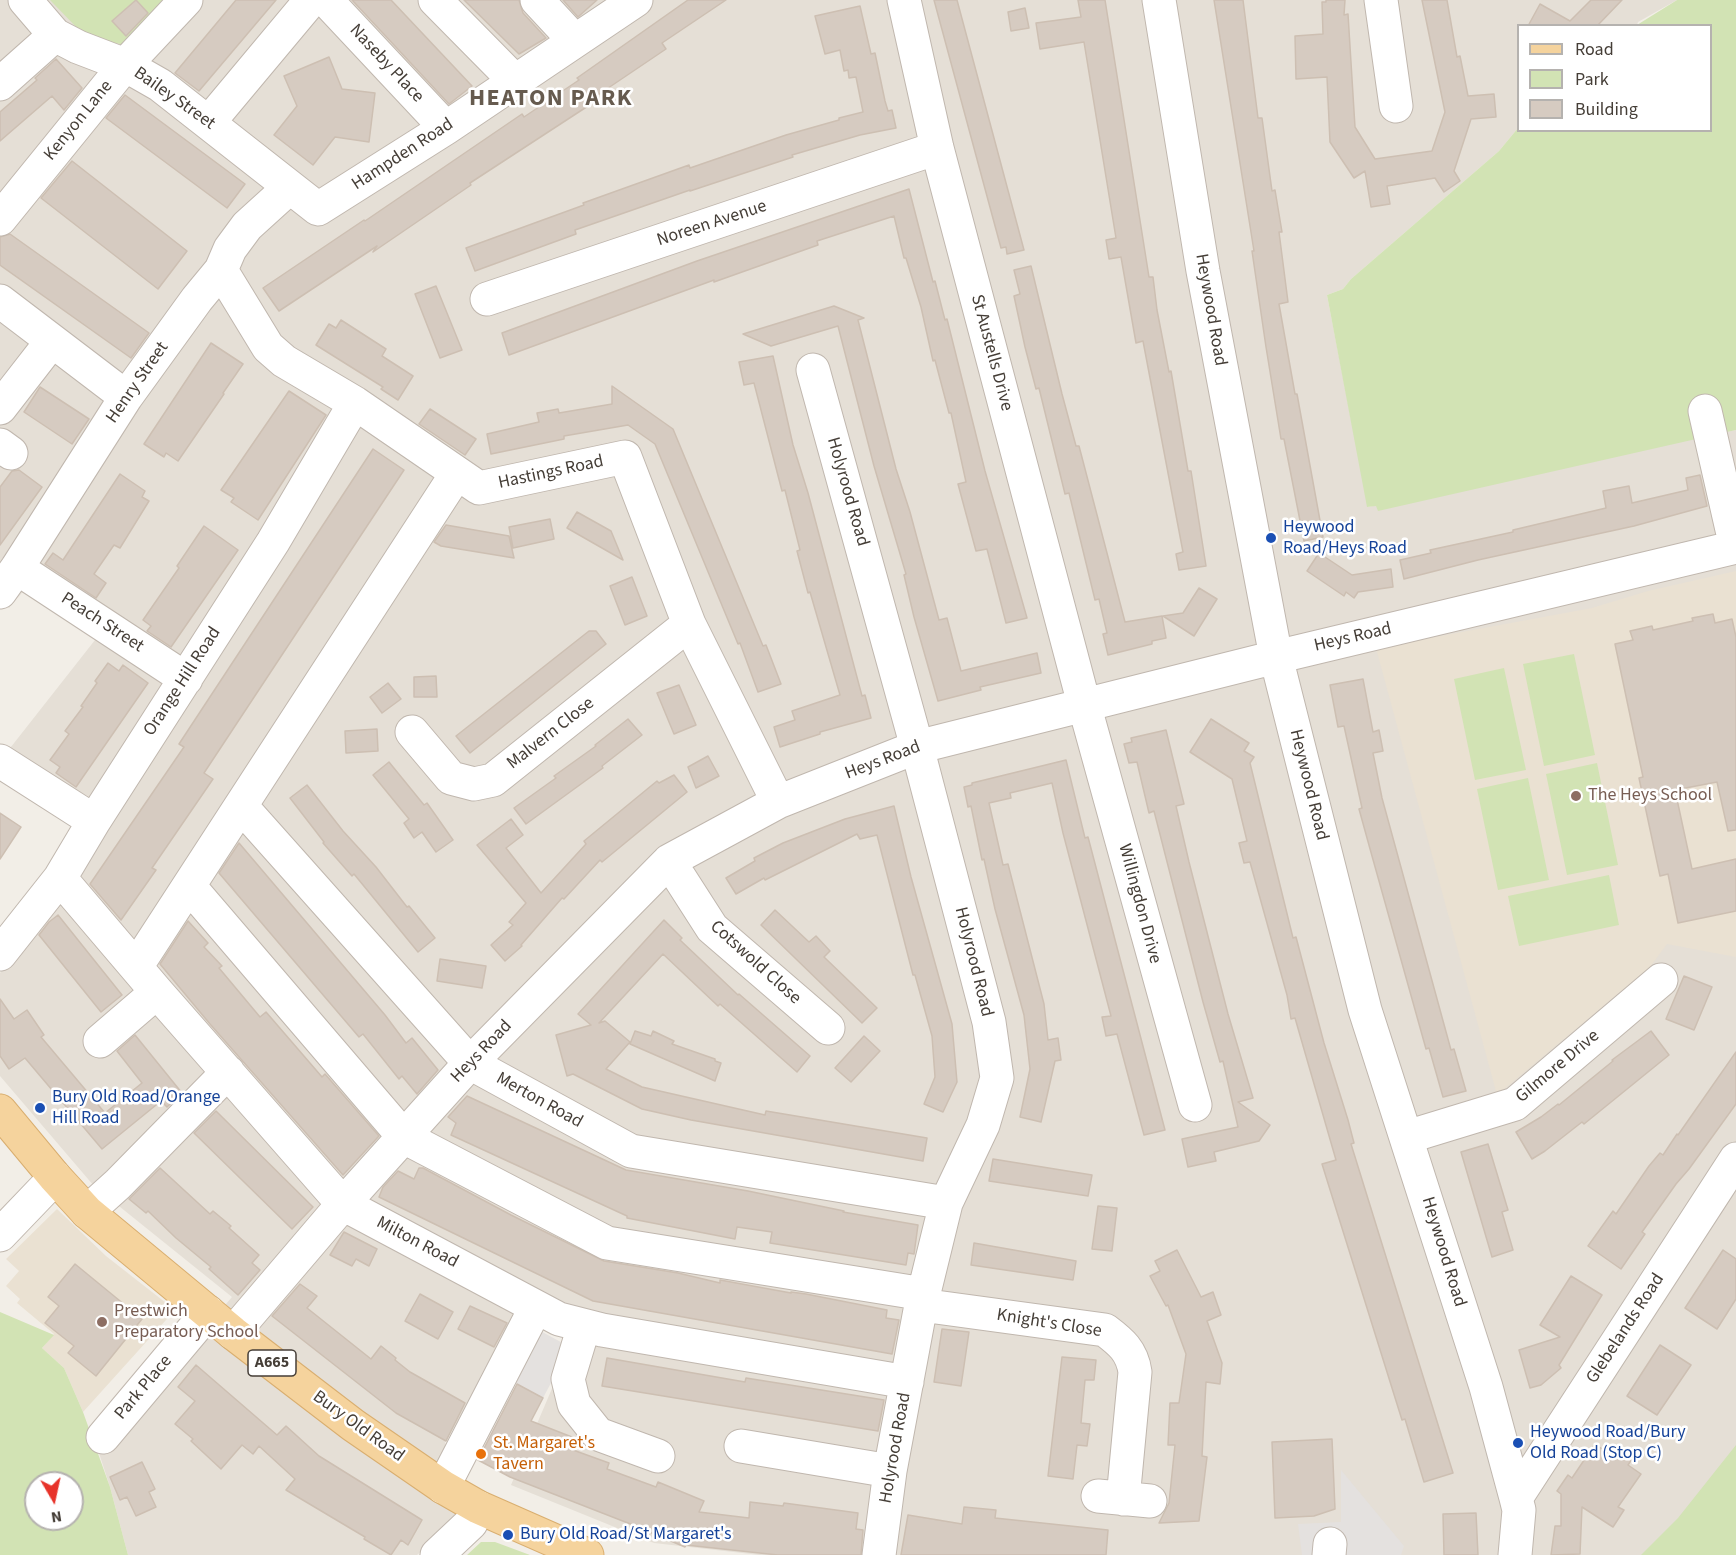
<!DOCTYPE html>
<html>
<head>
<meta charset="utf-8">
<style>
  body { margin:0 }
  #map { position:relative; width:1736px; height:1555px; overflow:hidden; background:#f2eee7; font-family:"Source Sans 3",sans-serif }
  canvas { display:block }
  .legend { position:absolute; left:1517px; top:24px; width:195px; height:108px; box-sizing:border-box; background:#fff; border:2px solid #b5b2af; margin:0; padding:8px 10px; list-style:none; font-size:18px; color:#453e37 }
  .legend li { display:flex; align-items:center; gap:12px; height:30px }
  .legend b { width:30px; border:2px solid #b5b2af }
  .north { position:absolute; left:24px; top:1471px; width:60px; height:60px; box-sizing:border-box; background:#fff; border:2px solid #b5b2af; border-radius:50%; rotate:171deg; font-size:16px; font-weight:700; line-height:24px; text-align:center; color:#453e37 }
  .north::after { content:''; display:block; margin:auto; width:21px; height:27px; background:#e7332a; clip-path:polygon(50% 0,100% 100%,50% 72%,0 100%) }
</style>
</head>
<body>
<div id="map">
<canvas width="1736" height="1555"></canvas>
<ul class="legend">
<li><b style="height:8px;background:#f5d39d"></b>Road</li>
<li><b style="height:16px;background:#d2e3b4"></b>Park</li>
<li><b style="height:16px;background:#d6cbc1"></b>Building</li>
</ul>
<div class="north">N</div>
</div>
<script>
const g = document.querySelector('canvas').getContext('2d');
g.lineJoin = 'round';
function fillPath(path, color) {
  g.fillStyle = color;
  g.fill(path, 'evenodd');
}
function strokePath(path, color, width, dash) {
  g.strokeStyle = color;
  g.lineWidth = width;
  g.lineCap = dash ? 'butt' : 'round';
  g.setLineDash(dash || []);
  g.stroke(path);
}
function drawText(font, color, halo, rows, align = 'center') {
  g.font = font + ' "Source Sans 3",sans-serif';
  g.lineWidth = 5;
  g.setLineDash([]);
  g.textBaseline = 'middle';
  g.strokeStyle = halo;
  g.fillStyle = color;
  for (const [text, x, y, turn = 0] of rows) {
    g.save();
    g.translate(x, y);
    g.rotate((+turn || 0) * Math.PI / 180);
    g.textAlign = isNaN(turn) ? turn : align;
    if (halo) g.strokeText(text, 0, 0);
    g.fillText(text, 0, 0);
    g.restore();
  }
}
fillPath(new Path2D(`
  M0,0H1677L1638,22L1637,25L1518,26V128L1499,151L1351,279L1343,289L1327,295L1368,507L1736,430V1555H760L654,1543L511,1485L573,1339L520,1320L445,1442L461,1517L417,1555H128L110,1487L99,1453L232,1297L94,1186L0,1076V973L119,813L7,752L95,640L106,618L38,574L9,608L0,602Z`), '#e5dfd6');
fillPath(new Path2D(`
  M1736,571V957L1667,944L1650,967L1497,1095L1376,648L1592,608L1648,591Z
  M57,1209L106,1256L175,1310L83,1412L64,1368L42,1348L54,1334L17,1303L20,1299L6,1286L19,1271L6,1259Z`), '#eae1d2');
fillPath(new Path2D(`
  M50,0H172L130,46L95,39L81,32Z
  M1677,0H1736V430L1378,511L1376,506L1367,507L1327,295L1343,289L1351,279L1499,151L1518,128V130H1710V26L1637,25Z
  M1574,654L1595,755L1544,766L1523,664Z
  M1504,668L1526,770L1475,780L1454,679Z
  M1597,763L1618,865L1567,875L1546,774Z
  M1528,778L1549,880L1498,890L1477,789Z
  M1609,875L1619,925L1519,946L1508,896Z
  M0,1312L54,1335L42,1348L64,1368L83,1412L110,1487L128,1555H0ZM36,1483H72V1519H36Z
  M1736,1445V1555H1641L1678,1518Z
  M481,1542H495L530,1555H467Z`), '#d2e3b4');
fillPath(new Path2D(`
  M535,1328L570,1347L543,1398L507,1379Z
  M1341,1470L1404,1546L1401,1555H1302L1298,1524L1341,1522Z`), '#e4e1df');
const building = new Path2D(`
  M136,0L148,13L126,36L112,21Z
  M236,0H276L199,91L175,73Z
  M352,0H391L472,86L449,104Z
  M464,0H519L523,13L546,38L519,54Z
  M563,0H597L578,17Z
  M688,0H726L662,43L666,49L586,103L588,106L470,183L471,185L373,252L377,246L279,311L263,288L364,220L365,221L522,114L524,117L579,80L577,78Z
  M934,0H957L1024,250L1007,254L1006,247L1001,248Z
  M1078,0H1105L1149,277H1153L1157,310L1169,372L1171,371L1188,471H1191L1206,566L1179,570L1176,554L1183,552L1143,341L1136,343L1121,257L1109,259L1106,240L1116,238L1084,42L1040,49L1036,23L1081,17Z
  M1214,0H1243L1258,118H1262L1272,191L1275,190L1282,232H1279L1288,302L1279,304L1295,394H1297L1323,537L1304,541L1284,439H1281L1266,347L1252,251H1254Z
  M1326,0H1345L1344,15L1348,14L1355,127L1375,159L1432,151L1445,112L1422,0H1447L1457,57L1460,56L1468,96L1494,94L1496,117L1471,119L1454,171L1460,181L1444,192L1435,178L1387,186L1390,204L1371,207L1365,171L1354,178L1330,142L1327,77L1296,79L1295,36L1323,34L1322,2H1326Z
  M1591,0H1622L1597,26H1528L1540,4L1570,21Z
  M860,6L871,54L875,53L885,101L888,111L892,110L896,128L860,135L792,155L793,157L690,191V190L575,230L576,234L475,271L466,248L584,205L583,203L689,165L690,168L786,135L839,120V118L863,112L856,77L849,78L848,70L844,71L840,50L825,54L815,16Z
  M1025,8L1029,28L1011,31L1008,12Z
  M329,57L342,89L375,93L369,142L335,137L313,165L274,135L297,106L284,76Z
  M56,59L82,88L64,110L52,96L0,141V112L37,80L35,78Z
  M125,95L245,184L227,208L106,118Z
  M72,161L187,251L158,289L41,198Z
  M909,189L933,282L935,281L945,320L947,319L985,471L1027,618L1006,623L987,549L976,551L958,484L966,482L951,413H949L935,360L933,361L921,307L906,258H904L894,216L817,241L818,245L714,282V280L509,355L502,333L697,261Z
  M10,234L149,333L131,358L0,265V237Z
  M1031,266L1062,394L1076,446H1079L1125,622L1162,616L1166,638L1152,641V644L1108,655L1103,634L1107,633L1099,599L1095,600L1069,493L1065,494L1039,388L1036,389L1025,347L1014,296L1020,294L1014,270Z
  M436,286L462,350L440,358L415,294Z
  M834,306L864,318L858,320L896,469L910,512L939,620L947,618L961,671L1037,653L1041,673L980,687L981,690L938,701L914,617L904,575L906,574L874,466L838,326L771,346L743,334Z
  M341,320L386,349L382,356L413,376L398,400L381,389L383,387L316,345L329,324L336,328Z
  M211,343L243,364L223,393L224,394L178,461L166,453L164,457L144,444Z
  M773,356L793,445L808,493L862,696L865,695L871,718L820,732V734L780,747L774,727L795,720L792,711L840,695L810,592L808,593L797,551L800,550L785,490L782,491L754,383L744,385L739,362Z
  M612,386L673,429L763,646L766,645L781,684L758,692L740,643L738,644L655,444L628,425L564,436V439L491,454L487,434L539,422L537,413L558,409L559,413L612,404Z
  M40,387L89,419L72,444L24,412Z
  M289,391L326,415L258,520L231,502L234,498L221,490Z
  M430,409L476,439L465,455L419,424Z
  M373,449L404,470L204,773L213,779L152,868L156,870L121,920L90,884L184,747L179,744Z
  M19,470L42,487L0,545V487L12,471Z
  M120,474L145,491L142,497L149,501L120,548L114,545L94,574L106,583L96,598L45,564L53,553L63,560Z
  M1700,475L1707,506L1634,526L1478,560L1404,579L1400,560L1431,553L1430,550L1513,532V530L1606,508L1603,491L1629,486L1632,503L1688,490L1686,478Z
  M577,512L611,531L623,560L567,528Z
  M550,519L554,539L513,548L509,527Z
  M446,525L509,536L514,558L441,546L434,542Z
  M204,526L238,550L171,647L147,631L151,626L143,620L179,568L177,566Z
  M1319,553L1352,575L1391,569L1393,587L1358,592L1354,598L1346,592L1344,596L1307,571Z
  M632,577L647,616L625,625L610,586Z
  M1199,588L1217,599L1194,636L1163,616L1183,613Z
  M1713,614L1715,623L1732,619L1736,637V830L1728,831L1717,782L1675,790L1692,869L1736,859V911L1678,923L1668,874L1660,876L1639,778L1643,777L1615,644L1633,640L1630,631L1652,626L1653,630L1693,621L1692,618Z
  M589,631H596L606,644L470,753L456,736Z
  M108,663L119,671L123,665L148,683L76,787L56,773L60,767L50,760L69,734L65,731L83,707L81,706L97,683L95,681Z
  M436,676L437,697H414V677Z
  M1363,679L1373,732L1379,730L1383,751L1373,753L1382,798L1451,1050L1454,1049L1466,1091L1443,1097L1429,1048L1426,1049L1372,856L1359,809L1362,808L1344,726L1338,727L1330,685Z
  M388,683L401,699L382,713L370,697Z
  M679,685L696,725L674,734L657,693Z
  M628,719L642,735L602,766L603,768L526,824L514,808L556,778L554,776L596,746L595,745Z
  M1211,719L1249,743L1244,751L1254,757L1250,763L1277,873L1293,938L1296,937L1324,1043L1348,1120L1354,1143L1351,1144L1453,1473L1424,1482L1405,1419L1402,1420L1322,1164L1336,1160L1295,1018L1291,1019L1287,995L1250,862L1244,863L1239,843L1247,841L1232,779L1190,752Z
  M377,729L378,751L346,753L345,731Z
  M1166,730L1184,804L1176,806L1189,862L1228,1014L1253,1098L1238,1102L1270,1125L1259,1141L1214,1152L1216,1161L1188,1167L1182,1139L1238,1127L1223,1061L1220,1062L1203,1002L1154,811L1149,813L1137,762L1129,763L1124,744L1132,742L1131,738Z
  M708,756L719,776L696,788L688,767Z
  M1066,760L1085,838L1088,837L1165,1130L1144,1135L1117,1034L1106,1036L1102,1017L1111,1016L1063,833L1052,783L1010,793L1011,798L989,803L1003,865L1008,864L1044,1004L1048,1040L1058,1038L1061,1060L1055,1061L1041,1122L1020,1117L1030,1069L1024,1015L995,909L984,859L982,860L971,806L968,807L964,787L972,785V783Z
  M389,762L424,805L427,803L453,840L436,852L422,832L414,838L404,823L409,819L373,775Z
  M674,775L687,792L602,862L600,860L564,899L562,898L521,945L522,946L505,961L491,945L513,925L509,922L526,903L477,845L511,819L523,835L506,848L541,893L586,844L584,841L657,781L659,783Z
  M307,785L343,831L376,867L407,907L409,906L435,938L418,952L354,874L352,876L323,843L324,842L290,798Z
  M894,806L911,877L952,1024L957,1082L943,1112L924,1104L935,1077L932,1036L915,975H913L877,835L860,839L857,834L765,880L764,878L736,894L726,878L755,861L754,858L783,843L845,819Z
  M0,813L21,827L0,859Z
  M239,843L385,1015L406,1043L412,1038L438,1070L417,1094L402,1076L399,1079L363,1034L359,1037L219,873Z
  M775,910L809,942L816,936L830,951L824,957L877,1008L862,1023L761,925Z
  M58,915L122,995L101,1012L39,935L49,922Z
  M664,920L682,938L680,940L738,995L739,994L810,1056L797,1072L720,1004L718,1006L663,954L599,1023L605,1021L630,1042L606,1069L642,1087L765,1115L766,1111L927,1138L923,1161L691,1120L642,1109L573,1074L567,1076L556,1035L591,1025L578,1014Z
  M188,921L208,943L204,947L222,966L219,968L260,1017L266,1012L322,1077L325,1074L379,1136L343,1175L210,1024L160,964Z
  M440,959L486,966L482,988L437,981Z
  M1684,976L1712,987L1694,1030L1666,1019Z
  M0,999L14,1019L27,1010L44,1035L41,1037L105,1113L142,1083L117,1051L135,1035L182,1093L167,1107L161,1101L102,1149L25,1058L9,1069L0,1056Z
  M635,1031L651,1036L653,1031L674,1041L672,1044L715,1059V1061L721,1063L715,1081L630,1044Z
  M1651,1031L1669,1055L1584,1124L1582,1122L1545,1151L1532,1159L1516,1132L1541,1117L1558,1104L1559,1105L1613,1061L1612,1060Z
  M864,1036L880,1051L851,1082L835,1068Z
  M1736,1052V1104L1689,1169L1676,1184L1642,1232L1645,1234L1621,1269L1588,1246L1613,1211L1616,1214L1649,1166L1660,1153L1663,1155L1677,1134L1678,1135Z
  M467,1096L626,1170L748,1191L844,1211L843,1212L918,1225L914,1254L908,1253L906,1265L770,1243L772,1232L737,1227L735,1239L627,1218V1216L451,1135L456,1123L448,1117Z
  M216,1111L313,1207L292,1229L194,1133Z
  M1488,1144L1508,1210L1502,1212L1513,1250L1492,1257L1461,1152Z
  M993,1159L1092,1175L1088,1196L989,1181Z
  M160,1168L210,1214L213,1211L231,1226L229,1228L259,1255L252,1263L260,1270L238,1295L209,1269L211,1267L176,1238L148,1211L146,1213L129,1199Z
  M419,1168H423L511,1215L604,1261L678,1273L720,1283V1280L791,1293V1292L806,1294L887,1310L886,1318L899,1320L892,1354L593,1301L379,1197L383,1187L398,1171L414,1179Z
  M1098,1206L1117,1208L1112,1251L1092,1249Z
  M344,1232L377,1249L369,1266L356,1259L352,1266L330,1255Z
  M974,1243L1076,1261L1073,1280L971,1265Z
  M1177,1250L1201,1297L1213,1292L1221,1315L1207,1321L1222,1363L1220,1384L1206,1382L1202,1456L1207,1457L1199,1521L1159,1523L1169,1503L1175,1445H1168L1170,1403H1179L1186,1354L1168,1305L1166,1306L1150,1276L1160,1271L1155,1261Z
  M1723,1250L1736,1259V1299L1717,1329L1685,1308Z
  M75,1264L142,1319L96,1376L68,1353L74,1346L45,1323L59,1306L48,1297Z
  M1571,1276L1602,1295L1559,1365L1561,1368L1541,1385L1530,1388L1519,1350L1560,1337L1540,1325Z
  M300,1284L317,1296L307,1308L371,1359L381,1346L396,1358L395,1360L410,1372L465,1403L446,1441L396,1413L272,1316Z
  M420,1294L453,1312L438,1339L405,1321Z
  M470,1306L507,1323L494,1347L458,1329Z
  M942,1329L969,1332L961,1386L934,1382Z
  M1660,1345L1691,1365L1657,1415L1627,1396Z
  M1062,1357L1096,1360L1094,1380H1085L1081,1423L1090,1424L1087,1446L1077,1445L1073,1479L1048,1476Z
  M607,1358L745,1382L746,1378L884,1400L878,1431L602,1386Z
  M196,1365L277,1435L286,1426L319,1456L422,1520L408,1545L401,1540L391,1555L364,1539L365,1537L286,1490L295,1479L259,1446L253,1454L242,1445L221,1469L191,1441L193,1439L175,1424L195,1401L178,1387Z
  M517,1384L543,1398L531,1421L577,1439L573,1450L609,1463L607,1469L656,1487L658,1482L704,1501L699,1512L749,1518L750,1502L783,1506L784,1503L858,1513L856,1529L863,1530L861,1555H778L686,1545L685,1547L633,1525L510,1477L478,1460Z
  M1332,1439L1335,1509L1314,1516L1275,1518L1272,1442Z
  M1595,1444L1612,1456L1619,1446L1634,1456L1628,1465L1641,1474L1618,1507L1624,1510L1613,1527L1582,1507L1580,1554L1551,1555L1555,1526H1561V1494L1557,1491L1568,1475L1572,1478Z
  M142,1462L155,1489L149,1492L156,1507L136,1516L127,1497L120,1500L110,1477Z
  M964,1507L996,1510L995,1518L1108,1530L1106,1555H901L908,1515L962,1524Z
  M1476,1513L1478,1555H1444L1443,1514Z`);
fillPath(building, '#d6cbc1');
strokePath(building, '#cdbfb2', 1.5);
const minor = new Path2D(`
  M25,0L55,35L78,47L125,65L160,85L318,209L446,128L636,0
  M326,0L446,128
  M435,0L515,81
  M537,0L575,41
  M904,0L937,148L1084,704L1195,1105
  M1159,0L1203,271L1276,657L1365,1010L1486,1387L1516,1498L1519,1510L1515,1555
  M1381,0L1396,106
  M0,84L55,35
  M209,122L311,0
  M0,219L125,65L186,0
  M221,270L268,347L284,361L355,403L479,488L625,457L689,624L778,802
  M487,299L937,148
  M0,301L126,397
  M813,370L917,747L989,1022L997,1078L983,1125L946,1203L921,1305L890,1471L879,1555
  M0,408L52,341
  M1705,411L1736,547
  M0,445L11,453
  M17,568L186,679
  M0,592L17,568L126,397L197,299L221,270L230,249L247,226L290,187
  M412,732L451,778L474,784L493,780L689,624
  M0,761L94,821
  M241,806L470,1063L631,1151L946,1203
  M669,861L712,928L828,1028
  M60,878L157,992L343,1204L559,1319L602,1330L907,1382
  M189,886L404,1137L607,1243L924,1294
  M0,954L60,878L94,821L273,542L355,403
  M136,967L457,473
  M100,1041L157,992
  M1407,1137L1515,1104L1661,980
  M87,1212L118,1184L228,1072
  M0,1235L47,1186L54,1176
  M921,1305L1105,1330C1121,1342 1132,1351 1135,1372L1123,1499
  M584,1326L568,1379L574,1404L598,1434L658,1456
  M233,1333L343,1204L470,1063L669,861L778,802L917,747L1276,657L1736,547
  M103,1437L208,1312
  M741,1446L890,1471
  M443,1487L536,1307
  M1098,1496L1150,1501
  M1516,1498L1736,1159
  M437,1555L471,1523L478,1507
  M1329,1555L1330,1544`);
const major = new Path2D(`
  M0,1111L54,1176L87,1212L233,1333L353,1425L443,1487L478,1507L587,1555`);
strokePath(minor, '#c0b7ae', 35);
strokePath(major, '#d9ae6f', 35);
strokePath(minor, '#fff', 33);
strokePath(major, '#f5d39d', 33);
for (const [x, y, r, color] of [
  [1271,538,6,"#1a4fb4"],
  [1576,796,6,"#8d6e63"],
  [40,1108,6,"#1a4fb4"],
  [102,1322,6,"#8d6e63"],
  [1518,1443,6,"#1a4fb4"],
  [481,1454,6,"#e8710a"],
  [508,1535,6,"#1a4fb4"]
]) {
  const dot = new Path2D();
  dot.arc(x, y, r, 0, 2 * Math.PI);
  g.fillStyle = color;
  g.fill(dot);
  strokePath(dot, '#fff', 2);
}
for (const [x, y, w] of [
  [272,1363,48]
]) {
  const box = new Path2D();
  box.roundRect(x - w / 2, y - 13, w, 26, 4.5);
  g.fillStyle = '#fff';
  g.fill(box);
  strokePath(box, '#453e37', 1.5);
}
drawText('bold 16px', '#453e37', null, [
  ["A665",272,1363]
]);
drawText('18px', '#453e37', '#fff', [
  ["Naseby Place",386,64,47],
  ["Bailey Street",174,99,35],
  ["Kenyon Lane",79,121,-51],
  ["Hampden Road",403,155,-33],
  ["Noreen Avenue",712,224,-18],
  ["Heywood Road",1210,310,80],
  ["St Austells Drive",991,353,75],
  ["Henry Street",138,383,-55],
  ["Hastings Road",551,473,-12],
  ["Holyrood Road",847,492,74],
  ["Peach Street",102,623,33],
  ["Heys Road",1353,638,-13],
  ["Orange Hill Road",183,682,-57],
  ["Malvern Close",551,734,-38],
  ["Heys Road",883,761,-21],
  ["Heywood Road",1308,785,76],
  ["Willingdon Drive",1139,904,75],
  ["Holyrood Road",973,962,76],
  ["Cotswold Close",755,963,42],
  ["Heys Road",482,1052,-46],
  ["Gilmore Drive",1558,1067,-40],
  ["Merton Road",539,1101,29],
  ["Milton Road",417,1243,28],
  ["Heywood Road",1443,1252,73],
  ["Knight's Close",1049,1324,9],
  ["Glebelands Road",1626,1329,-57],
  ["Park Place",144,1388,-50],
  ["Bury Old Road",358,1427,36],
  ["Holyrood Road",896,1448,-80]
]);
drawText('18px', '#164399', '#fff', [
  ["Heywood",1283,528],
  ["Road/Heys Road",1283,549],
  ["Bury Old Road/Orange",52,1098],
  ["Hill Road",52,1119],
  ["Heywood Road/Bury",1530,1433],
  ["Old Road (Stop C)",1530,1454],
  ["Bury Old Road/St Margaret's",520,1535]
], 'left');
drawText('18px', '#785e54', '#fff', [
  ["The Heys School",1588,796],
  ["Prestwich",114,1312],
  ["Preparatory School",114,1333]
], 'left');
drawText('18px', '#c56008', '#fff', [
  ["St. Margaret's",493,1444],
  ["Tavern",493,1465]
], 'left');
g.letterSpacing = '1.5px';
drawText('bold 24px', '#665b4f', '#fff', [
  ["HEATON PARK",551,100]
]);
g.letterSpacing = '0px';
</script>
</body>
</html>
